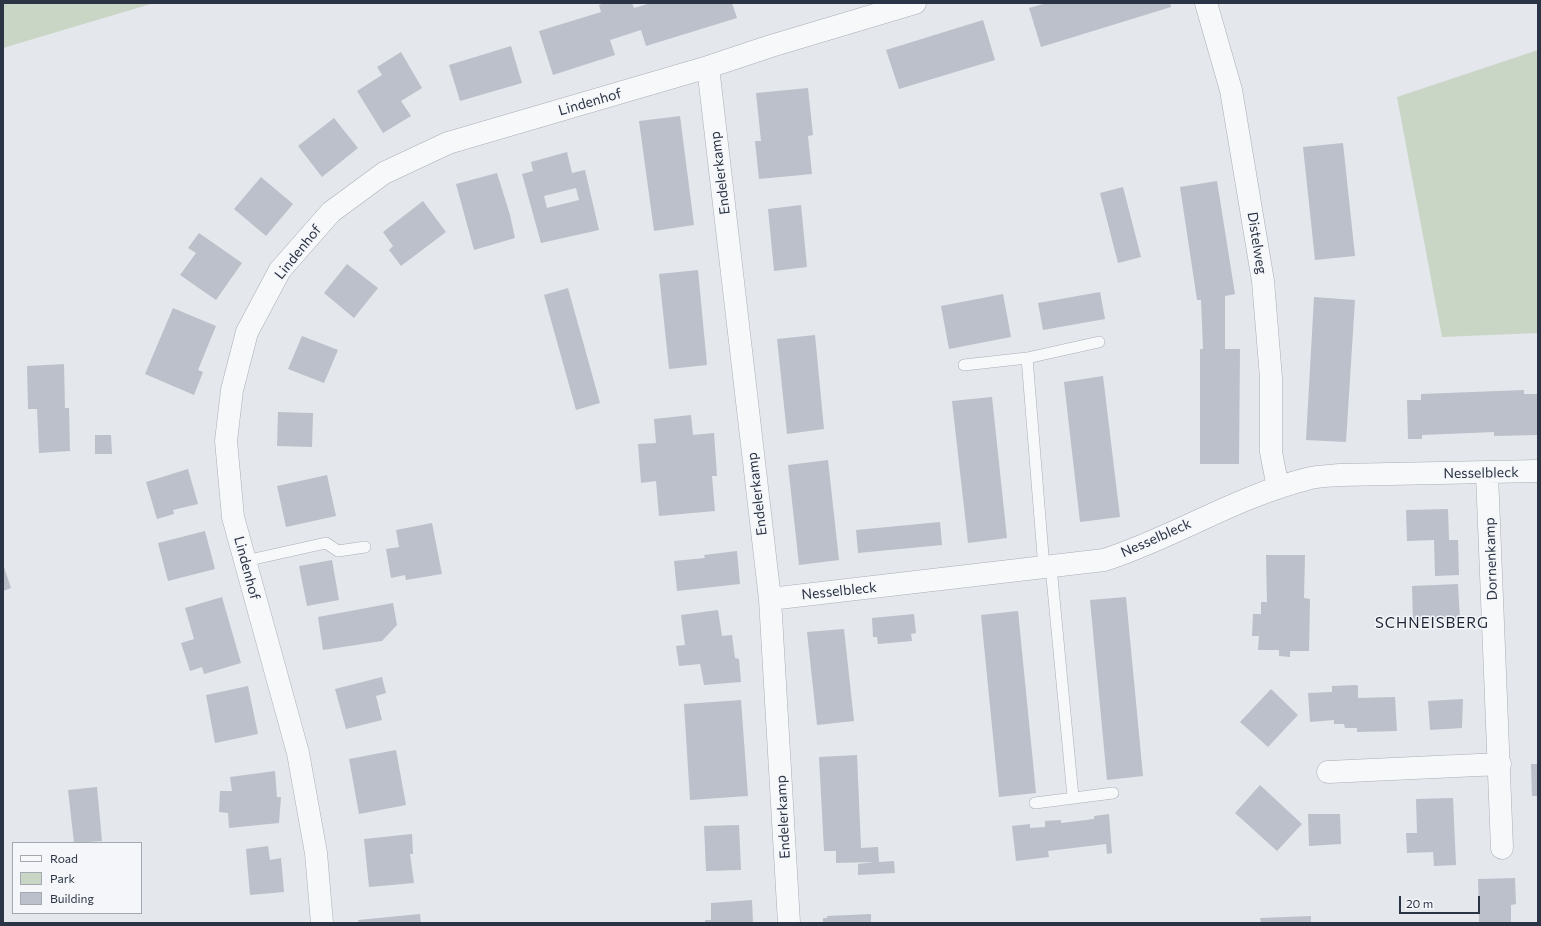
<!DOCTYPE html>
<html>
<head>
<meta charset="utf-8">
<style>
  body { margin:0 }
  #map { position:relative; width:1541px; height:926px; overflow:hidden; background:#e4e7ec; font-family:Commissioner,sans-serif }
  canvas { display:block }
  .frame { position:absolute; inset:0; border:4px solid #2b3445; pointer-events:none }
  .legend { position:absolute; left:12px; top:842px; width:130px; height:72px; box-sizing:border-box; background:#f4f6f9; border:1px solid #a4a8b1; margin:0; padding:5px 7px; list-style:none; font-size:12px; color:#2b3445 }
  .legend li { display:flex; align-items:center; gap:8px; height:20px }
  .legend b { width:20px; border:1px solid #a4a8b1 }
  .scale { position:absolute; left:1399px; top:896px; width:81px; height:18px; box-sizing:border-box; border:2px solid #2b3445; border-top:0; padding-left:5px; font-size:12px; line-height:14px; white-space:nowrap; color:#2b3445; -webkit-text-stroke:3px #f4f6f9; paint-order:stroke }
</style>
</head>
<body>
<div id="map">
<canvas width="1541" height="926"></canvas>
<div class="frame"></div>
<ul class="legend">
<li><b style="height:5px;background:#f7f8fa"></b>Road</li>
<li><b style="height:11px;background:#c9d6c5"></b>Park</li>
<li><b style="height:11px;background:#bbc0ca"></b>Building</li>
</ul>
<div class="scale">20 m</div>
</div>
<script>
const g = document.querySelector('canvas').getContext('2d');
g.lineJoin = 'round';
function fillPath(path, color) {
  g.fillStyle = color;
  g.fill(path, 'evenodd');
}
function strokePath(path, color, width, dash) {
  g.strokeStyle = color;
  g.lineWidth = width;
  g.lineCap = dash ? 'butt' : 'round';
  g.setLineDash(dash || []);
  g.stroke(path);
}
function drawText(font, color, halo, rows, align = 'center') {
  g.font = font + ' Commissioner,sans-serif';
  g.lineWidth = 3;
  g.setLineDash([]);
  g.textBaseline = 'middle';
  g.strokeStyle = halo;
  g.fillStyle = color;
  for (const [text, x, y, turn = 0] of rows) {
    g.save();
    g.translate(x, y);
    g.rotate((+turn || 0) * Math.PI / 180);
    g.textAlign = isNaN(turn) ? turn : align;
    if (halo) g.strokeText(text, 0, 0);
    g.fillText(text, 0, 0);
    g.restore();
  }
}
fillPath(new Path2D(`
  M3,3H154L3,48Z
  M1538,50V333L1442,337L1397,97Z`), '#c9d6c5');
fillPath(new Path2D(`
  M605,3H632L634,8L651,3H732L737,18L646,46L641,30L610,40L615,55L553,75L539,31L601,12L599,5Z
  M1047,3H1170L1171,7L1041,47L1029,8Z
  M983,20L995,60L899,89L886,50Z
  M511,46L522,83L460,101L449,65Z
  M401,52L422,88L401,101L411,116L383,133L357,91L382,75L377,67Z
  M808,88L813,135L808,136L812,174L759,179L755,141H761L756,93Z
  M680,116L694,225L654,231L639,121Z
  M334,118L358,148L322,177L298,146Z
  M1343,143L1355,256L1315,260L1303,147Z
  M567,152L572,173L585,170L599,230L541,243L522,174L533,171L531,162ZM576,188L579,200L547,208L544,196Z
  M497,173L510,215L515,238L474,250L456,184Z
  M261,177L293,204L266,236L234,209Z
  M1217,181L1235,294L1225,296V349H1240L1239,464H1200V349H1203L1201,300H1197L1180,187Z
  M1123,187L1141,257L1118,263L1100,193Z
  M423,201L446,232L401,266L389,250L393,246L383,232Z
  M801,205L807,267L774,271L768,209Z
  M199,233L242,263L216,300L180,275L196,253L188,248Z
  M347,264L378,288L354,318L324,293Z
  M698,270L707,365L669,369L659,274Z
  M568,288L600,403L576,410L544,295Z
  M1100,292L1105,319L1043,330L1038,303Z
  M1003,294L1011,337L949,349L941,306Z
  M1314,297L1355,300L1346,442L1306,440Z
  M173,308L216,326L198,370L203,372L194,395L145,374Z
  M815,335L824,429L787,434L777,339Z
  M302,336L338,350L324,383L288,369Z
  M64,364L65,408H69L70,451L39,453L37,409H28L27,366Z
  M1103,376L1120,517L1080,522L1064,382Z
  M1524,390V394H1538V435L1494,436V432L1422,435V439H1408L1407,400H1421V394Z
  M992,397L1007,538L968,543L952,401Z
  M278,412L313,413L312,447L277,446Z
  M691,415L693,435L714,433L717,476H712L715,511L659,516L656,481L641,483L638,444L656,443L654,419Z
  M95,435H111L112,454H95Z
  M828,460L839,560L799,565L788,465Z
  M188,469L198,504L173,510L174,514L157,519L146,482Z
  M327,475L336,516L286,527L277,486Z
  M1448,509L1449,540H1458L1459,575L1435,576L1434,540L1407,541L1406,510Z
  M940,522L942,545L858,553L856,530Z
  M432,523L442,574L406,580L405,575L391,578L386,549L399,547L396,530Z
  M205,531L215,569L168,581L158,543Z
  M737,551L740,584L677,591L674,561L705,558L704,555Z
  M1266,555H1305L1304,598L1310,599L1309,651H1290V657L1279,656V650H1258L1259,636H1252L1253,614H1261V602H1267Z
  M332,560L339,600L307,606L299,566Z
  M3,564L11,588L3,591Z
  M1458,584L1460,619L1413,621L1412,586Z
  M222,597L241,663L204,674L202,667L190,671L181,643L194,639L185,608Z
  M1126,597L1143,776L1107,780L1090,600Z
  M393,603L397,625L382,641L323,650L318,617Z
  M718,610L722,636L732,635L735,658L739,659L741,682L704,685L700,664L679,666L676,646L685,645L681,615Z
  M1018,611L1036,793L999,797L981,615Z
  M914,614L916,633L911,634L912,641L878,644L877,637H873L872,618Z
  M844,629L854,721L817,725L807,632Z
  M382,677L386,693L376,696L382,720L346,729L335,689Z
  M1356,685L1358,686V698L1395,697L1397,731L1357,732V728H1345L1344,724H1334V720L1310,722L1308,693L1332,692V686Z
  M248,686L258,734L215,743L206,695Z
  M1271,689L1298,715L1268,747L1240,722Z
  M1463,699L1462,728L1430,730L1428,701Z
  M741,700L748,796L690,800L684,704Z
  M396,750L406,805L359,814L349,759Z
  M857,755L861,848L878,847L879,862L894,861L895,873L858,875V864L874,862L836,863V851H824L819,757Z
  M1531,764H1538V796H1532Z
  M275,771L277,797H281L279,823L229,828L228,813L219,812L220,791H232L230,777Z
  M1260,785L1302,824L1277,851L1235,813Z
  M97,787L102,841L74,843L68,790Z
  M1453,798L1456,865L1434,866L1433,852L1407,853L1406,833H1417L1416,799Z
  M1109,814L1112,853L1107,854L1106,844L1048,851L1049,857L1016,861L1012,826L1030,824V828L1045,827V821L1061,820V823L1094,819V816Z
  M1308,814H1340L1341,844L1309,846Z
  M739,825L741,870L706,871L704,826Z
  M412,834L413,854H410L414,883L369,887L364,839Z
  M268,846L270,860L281,858L284,892L250,895L246,849Z
  M1515,878L1516,904L1511,905V923H1479L1478,879Z
  M752,900L753,923H705V920H711V903Z
  M420,914L421,923H359L358,920Z
  M871,914V923H823V918H827V916Z
  M1311,916V923H1261L1260,918Z`), '#bbc0ca');
const lane = new Path2D(`
  M964,365L1027,358
  M245,561L326,543L338,551L365,547
  M1051,567L1073,797
  M1044,568L1027,358L1099,342
  M1035,803L1113,793`);
const street = new Path2D(`
  M1206,3L1231,90L1263,281L1271,378V452L1278,488
  M708,67L770,599L789,923
  M1487,474L1502,848
  M770,599L1104,560C1173,538 1235,497 1307,479C1317,476 1329,476 1340,475L1538,471
  M1328,772L1500,764
  M322,923L316,853L298,753L233,517L226,441L232,390L247,332L280,270L331,212L384,173L448,143L708,67L771,46L915,3`);
strokePath(lane, '#a9aeb7', 12);
strokePath(street, '#a9aeb7', 23);
strokePath(lane, '#f7f8fa', 11);
strokePath(street, '#f7f8fa', 22);
drawText('14px', '#2b3445', '#f4f6f9', [
  ["Lindenhof",590,102,-16],
  ["Endelerkamp",720,173,-97],
  ["Distelweg",1257,243,81],
  ["Lindenhof",298,252,-51],
  ["Nesselbleck",1481,473,-1],
  ["Endelerkamp",757,494,-97],
  ["Nesselbleck",1156,538,-24],
  ["Dornenkamp",1491,559,-92],
  ["Lindenhof",247,568,75],
  ["Nesselbleck",839,591,-6],
  ["Endelerkamp",783,817,-93]
]);
g.letterSpacing = '1px';
drawText('15px', '#1d2536', '#f4f6f9', [
  ["SCHNEISBERG",1432,623]
]);
g.letterSpacing = '0px';
</script>
</body>
</html>
